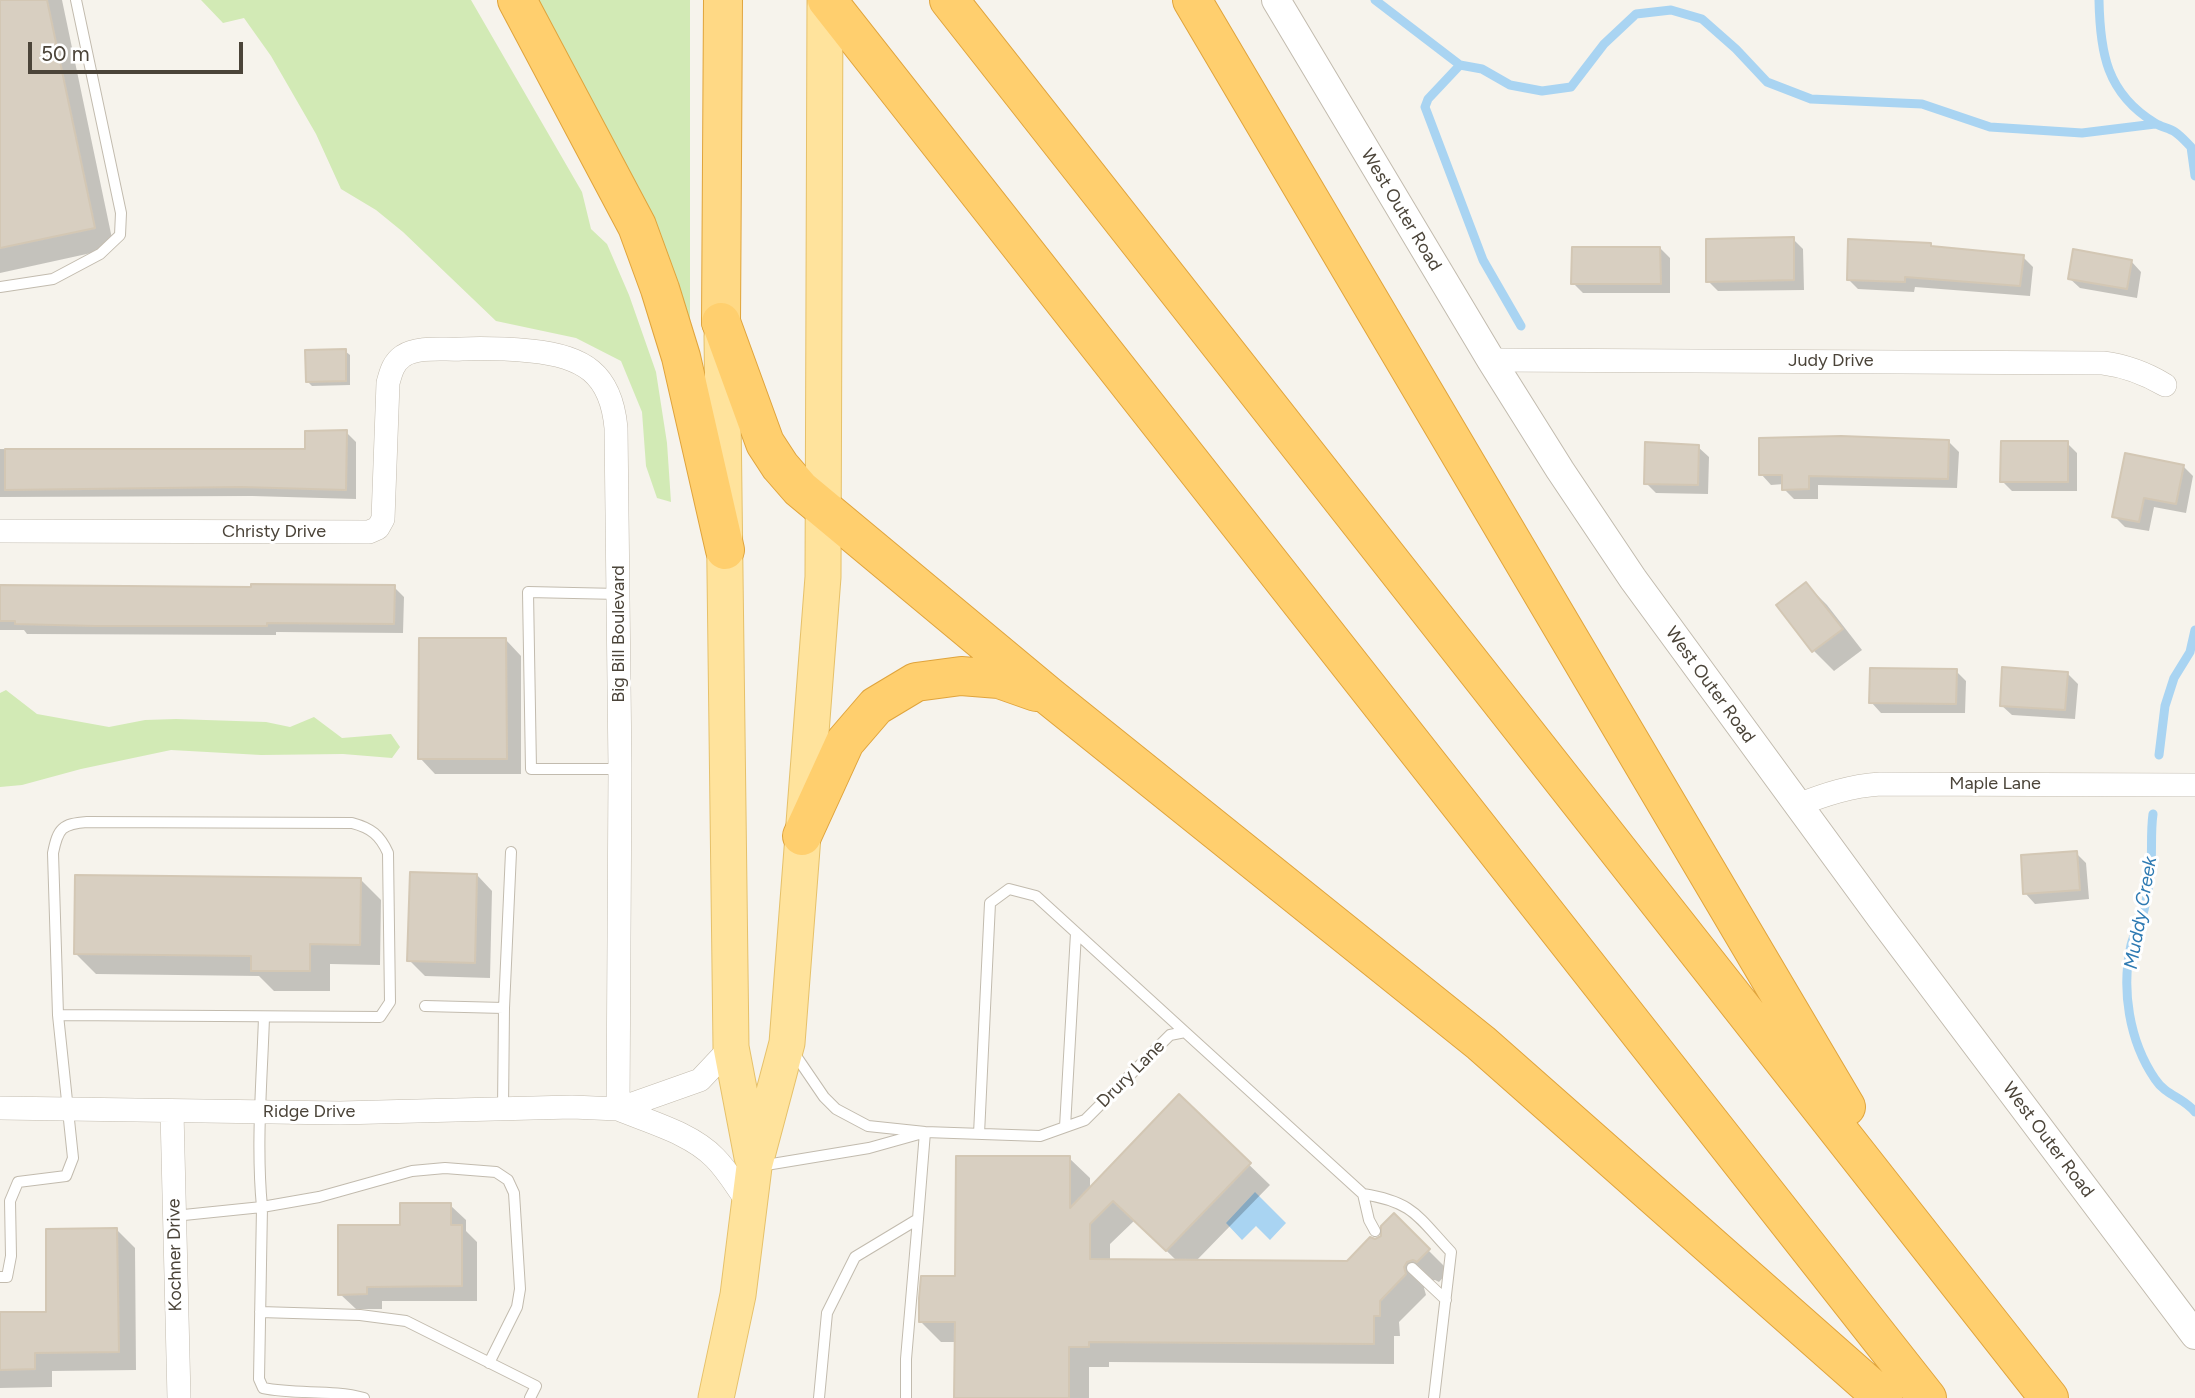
<!DOCTYPE html>
<html>
<head>
<meta charset="utf-8">
<style>
  body { margin:0 }
  #map { position:relative; width:2195px; height:1398px; overflow:hidden; background:#f6f3ec; font-family:Figtree,sans-serif }
  canvas { display:block }
  .scale { position:absolute; left:28px; top:42px; width:215px; height:32px; box-sizing:border-box; border:4px solid #4b4439; border-top:0; padding-left:9px; font-size:21px; line-height:24px; white-space:nowrap; color:#4b4439; -webkit-text-stroke:5px #fff; paint-order:stroke }
</style>
</head>
<body>
<div id="map">
<canvas width="2195" height="1398"></canvas>
<div class="scale">50 m</div>
</div>
<script>
const g = document.querySelector('canvas').getContext('2d');
g.lineJoin = 'round';
function fillPath(path, color) {
  g.fillStyle = color;
  g.fill(path, 'evenodd');
}
function strokePath(path, color, width, dash) {
  g.strokeStyle = color;
  g.lineWidth = width;
  g.lineCap = dash ? 'butt' : 'round';
  g.setLineDash(dash || []);
  g.stroke(path);
}
function drawText(font, color, halo, rows, align = 'center') {
  g.font = font + ' Figtree,sans-serif';
  g.lineWidth = 6;
  g.setLineDash([]);
  g.textBaseline = 'middle';
  g.strokeStyle = halo;
  g.fillStyle = color;
  for (const [text, x, y, turn = 0] of rows) {
    g.save();
    g.translate(x, y);
    g.rotate((+turn || 0) * Math.PI / 180);
    g.textAlign = isNaN(turn) ? turn : align;
    if (halo) g.strokeText(text, 0, 0);
    g.fillText(text, 0, 0);
    g.restore();
  }
}
fillPath(new Path2D(`
  M201,0H471L582,192L591,229L607,244L629,295L656,372L667,443L671,502L657,498L646,466L642,412L621,361L576,338L496,321L403,232L376,210L341,189L316,134L271,56L244,18L223,23Z
  M532,0H690V321H689Z
  M6,690L37,714L109,727L145,720L176,719L266,722L290,727L314,717L342,738L391,734L400,747L392,758L343,754L261,755L171,750L81,769L22,785L0,787V693Z`), '#d2eab5');
fillPath(new Path2D(`
  M1255,1192L1286,1223L1270,1240L1256,1226L1242,1240L1226,1223Z`), '#a9d4f2');
fillPath(new Path2D(`
  M0,0H62L114,248L0,273Z
  M1793,239L1803,249L1804,290L1718,291L1708,281Z
  M1931,245L1933,248L2023,257L2033,267L2030,296L1915,287L1914,292L1858,289L1848,279Z
  M1660,248L1670,258V293H1583L1573,283Z
  M2131,261L2141,272L2137,298L2080,288L2069,278Z
  M345,351L350,355V385L312,386L307,381Z
  M346,432L356,442V499L252,496L0,497V449L307,451Z
  M1949,442L1959,452L1957,488L1818,485V499H1794L1784,489V484L1771,485L1761,474Z
  M2067,443L2077,453V491H2012L2002,481Z
  M1698,447L1709,457L1708,494L1656,493L1646,483Z
  M2183,466L2193,476L2186,513L2154,507L2149,531L2125,527L2114,516Z
  M0,584H5L8,587H394L404,597L403,633L276,632V635L27,634L24,630H0Z
  M1806,584L1827,605L1862,650L1834,671L1814,651L1779,605Z
  M506,640L521,656V774H435L420,758Z
  M1956,671L1966,681L1965,713H1881L1871,702Z
  M2067,673L2078,684L2075,719L2012,715L2001,705Z
  M2076,853L2086,863L2089,899L2035,904L2025,893Z
  M477,875L492,891L490,978L425,976L409,960Z
  M361,880L381,900L380,965L330,964V991H274L259,976L96,974L75,953Z
  M1179,1097L1270,1185L1196,1261L1347,1262L1383,1237L1394,1216L1449,1271L1439,1282L1435,1280L1427,1282L1424,1288L1426,1295L1399,1322L1400,1336H1394V1364L1109,1362V1367H1089V1398H955L956,1342H941L921,1322L957,1278L1069,1158L1090,1178V1190ZM1135,1220L1177,1261L1110,1260V1244Z
  M450,1205L466,1220V1231L477,1242V1301H382V1309H356L340,1294L402,1227Z
  M117,1230L135,1248L136,1370L52,1371V1387L0,1388V1314L48,1313Z`), '#0003');
strokePath(new Path2D(`
  M1375,0L1460,65L1482,69L1510,85L1542,91L1571,87L1604,44L1636,14L1671,10L1702,19L1736,49L1767,82L1811,99L1922,104L1990,127L2082,133L2155,124
  M2099,0C2100,52 2106,93 2155,123C2161,127 2169,128 2175,132C2181,136 2186,142 2191,147L2195,176
  M1460,65L1428,99L1425,107L1483,260L1521,326
  M2159,755L2165,706L2174,678L2190,652L2195,630
  M2153,814C2150,835 2153,857 2150,878C2148,888 2147,899 2144,910C2141,922 2134,933 2131,945C2121,989 2129,1041 2155,1079C2166,1096 2183,1097 2195,1112`), '#a9d4f2', 9);
const building = new Path2D(`
  M0,0H47L95,228L0,248Z
  M1794,237V280L1706,282V239Z
  M1848,239L1931,243V246L2024,255L2020,286L1905,277V282L1847,280Z
  M1572,247H1660L1661,284H1571Z
  M2073,249L2132,260L2127,289L2068,279Z
  M346,349V381L306,382L305,350Z
  M347,430L346,490L241,487L5,490V449H305V431Z
  M1841,436L1949,440L1948,479L1809,476V489L1782,490V475H1759V438Z
  M2001,441H2068V482H2000Z
  M1645,442L1699,445L1698,485L1644,484Z
  M2125,453L2184,465L2176,504L2144,498L2139,522L2112,517Z
  M1806,582L1843,629L1812,652L1776,605Z
  M251,584L395,585L394,624L267,623V626H95L15,624V621H0V585L251,587Z
  M419,638H506L507,759H418Z
  M2002,667L2068,672L2065,710L2000,706Z
  M1870,668L1957,669L1956,704L1869,703Z
  M2077,851L2080,890L2023,894L2021,855Z
  M410,872L477,874L475,963L407,961Z
  M75,875L361,878L360,945L310,944V971H251V956L74,954Z
  M1179,1094L1251,1163L1166,1251L1113,1201L1090,1224V1259L1347,1261L1370,1237L1375,1239L1381,1236V1226L1394,1213L1430,1249L1417,1262L1413,1260L1407,1262L1404,1267L1406,1274L1380,1301V1316H1374V1344L1089,1342V1347H1069V1398H954L955,1322H919V1298L921,1276H955L956,1156H1070V1208Z
  M400,1203H451V1225H462V1286L367,1287V1294L338,1295V1225H400Z
  M117,1228L119,1352L35,1353V1369L0,1370V1312H46V1229Z`);
fillPath(building, '#d8cfc1');
strokePath(building, '#d3c7b4', 2);
const service = new Path2D(`
  M0,287L53,279L100,254L120,235L121,213L76,0
  M619,594L528,592L531,769H620
  M425,1006L504,1008
  M264,1017C262,1080 256,1144 262,1207L259,1379L263,1388C297,1395 331,1389 364,1398
  M794,1053L824,1097L836,1109L868,1126L925,1132L1040,1136L1085,1120L1170,1035L1185,1032L1363,1194
  M503,1109L504,1008L511,852
  M1065,1127L1076,933
  M979,1134L990,903L1009,889L1036,896L1185,1032
  M760,1166L869,1148L919,1134
  M1363,1194C1414,1202 1418,1217 1451,1252L1434,1398
  M1363,1194L1369,1220L1375,1231
  M174,1216L262,1207L319,1197L412,1171L445,1168L496,1172L508,1180L514,1193L520,1289L517,1307L489,1363
  M1412,1268L1446,1300
  M0,1277H7L11,1256L10,1201L18,1182L66,1176L73,1158L58,1015L53,853C58,828 62,824 87,822L352,823C371,828 380,835 388,853L390,1002L380,1017L58,1015
  M260,1312L360,1315L406,1321L536,1386L530,1398
  M819,1398L827,1313L855,1257L918,1219L925,1132
  M906,1398V1359L918,1219`);
const minor = new Path2D(`
  M1491,360L2103,363C2127,366 2145,373 2165,385
  M0,531L369,532L378,528L383,519L388,383C391,372 393,363 403,356C418,346 444,350 462,349C485,348 508,349 531,351C583,356 611,373 616,428L620,769L618,1109
  M1798,805C1826,794 1851,786 1880,784L2195,785
  M0,1108L340,1113L572,1107L618,1109L700,1080L731,1047
  M618,1109C649,1122 691,1133 715,1158C729,1172 739,1191 751,1206
  M172,1112L179,1398`);
const tertiary = new Path2D(`
  M1276,0L1491,360L1560,470L1633,579L1881,918L2195,1335`);
const primary = new Path2D(`
  M722,336L731,1047L752,1157
  M716,1398L738,1295L754,1167L787,1043L823,577L825,0`);
const trunk = new Path2D(`
  M721,322L723,0`);
const motorway = new Path2D(`
  M517,0L637,226L660,289L681,357L725,550
  M827,0L1927,1398
  M949,0L2049,1398
  M1192,0L1846,1107
  M721,322L765,443L780,466L800,489L1050,697L1481,1043L1883,1398
  M802,836L845,742L876,706L916,682L961,676L999,679L1036,692`);
strokePath(service, '#c2bbae', 12);
strokePath(minor, '#c2bbae', 24);
strokePath(tertiary, '#c2bbae', 30);
strokePath(primary, '#e6c16a', 37);
strokePath(trunk, '#e0a43c', 40);
strokePath(motorway, '#e0a43c', 40);
strokePath(service, '#fff', 10);
strokePath(minor, '#fff', 23);
strokePath(tertiary, '#fff', 28);
strokePath(primary, '#ffe39c', 35);
strokePath(trunk, '#ffd985', 38);
strokePath(motorway, '#ffcf6e', 38);
drawText('18px', '#4b4439', '#fff', [
  ["West Outer Road",1401,210,59],
  ["Judy Drive",1831,361],
  ["Christy Drive",274,532],
  ["Big Bill Boulevard",619,634,-90],
  ["West Outer Road",1710,685,54],
  ["Maple Lane",1995,784],
  ["Drury Lane",1131,1074,-45],
  ["Ridge Drive",309,1112],
  ["West Outer Road",2048,1140,53],
  ["Kochner Drive",175,1255,-91]
]);
drawText('italic 19px', '#2e7ab2', '#fff', [
  ["Muddy Creek",2141,913,-80]
]);
</script>
</body>
</html>
